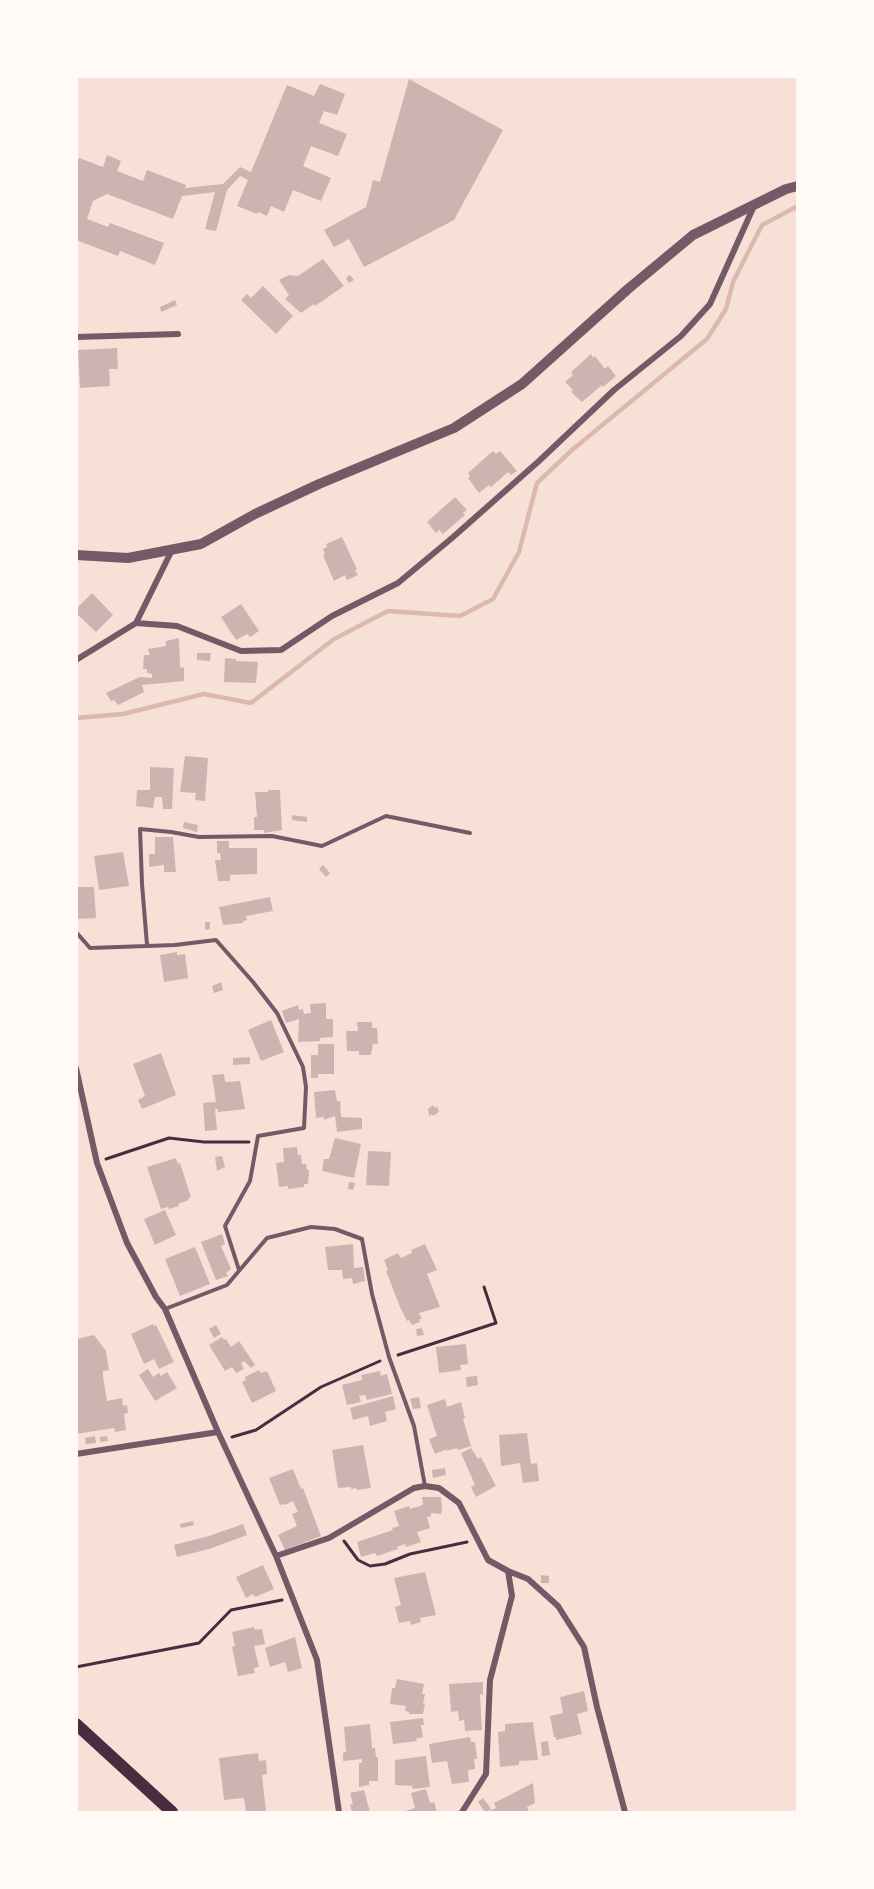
<!DOCTYPE html>
<html>
<head>
<meta charset="utf-8">
<style>
  body { margin:0 }
  #map { position:relative; width:874px; height:1889px; overflow:hidden; background:#f7e1d7; font-family:"PT Sans Narrow",sans-serif }
  canvas { display:block }
  .frame { position:absolute; inset:0; border:78px solid #fffaf5; pointer-events:none }
</style>
</head>
<body>
<div id="map">
<canvas width="874" height="1889"></canvas>
<div class="frame"></div>
</div>
<script>
const ctx = document.querySelector('canvas').getContext('2d');
ctx.lineJoin = 'round';
function poly(rows) {
  const path = new Path2D();
  for (const r of rows) {
    path.moveTo(r[0], r[1]);
    for (let i = 2; i < r.length; i += 2) path.lineTo(r[i], r[i + 1]);
  }
  return path;
}
function trace(path, color, width, dash) {
  ctx.strokeStyle = color;
  ctx.lineWidth = width;
  ctx.lineCap = dash ? 'butt' : 'round';
  ctx.setLineDash(dash || []);
  ctx.stroke(path);
}
function paint(path, color) {
  ctx.fillStyle = color;
  ctx.fill(path, 'evenodd');
}
trace(poly([
  [76,718,123,714,204,694,251,703,334,639,388,611,460,616,493,599,519,552,537,483,572,450,707,339,726,309,733,282,762,225,798,206]
]), '#dcb8b0', 4.5);
paint(poly([
  [409,79,503,130,454,220,364,267,349,239,334,247,324,230,366,207,373,180,380,182],
  [320,84,345,94,337,115,324,111,319,123,347,134,338,156,311,146,303,166,331,178,321,201,293,190,284,212,271,206,267,216,258,212,257,214,237,206,248,180,240,176,227,190,216,231,205,229,215,192,182,196,173,219,107,194,93,201,87,219,108,227,110,223,164,243,155,265,120,251,118,256,76,240,76,165,79,158,103,167,107,155,121,161,117,171,143,181,147,170,186,185,185,188,223,184,240,167,251,172,287,85,314,96],
  [323,259,344,286,315,306,314,304,301,313,285,299,289,295,279,280,289,275,298,276],
  [350,275,354,280,349,283,346,278],
  [263,286,293,316,276,334,241,300,247,294,251,298],
  [175,300,177,305,161,312,160,307],
  [117,348,118,369,109,369,110,386,80,388,78,350],
  [591,354,593,358,595,356,605,369,608,366,616,376,603,387,602,385,582,402,571,392,573,390,565,382,573,375,571,372],
  [493,451,496,454,500,451,517,471,511,475,508,472,491,487,489,485,479,493,468,478,470,476,468,473],
  [455,497,467,510,463,513,465,515,443,534,439,530,436,533,427,522],
  [342,537,357,569,355,570,358,575,347,580,345,575,334,581,323,555,325,554,323,549,327,547,326,544],
  [92,593,113,615,96,632,76,613,76,609],
  [241,604,259,631,250,637,247,634,236,640,221,617],
  [179,638,180,667,184,668,184,681,142,685,144,692,118,705,114,700,111,701,106,693,140,677,152,678,152,674,147,673,147,669,143,669,144,655,150,655,148,649,166,646,166,641],
  [197,653,211,653,210,661,197,660],
  [225,658,236,659,236,661,258,662,256,683,224,682],
  [185,756,208,758,205,801,195,800,196,793,180,792],
  [150,767,174,768,172,809,163,809,162,797,155,797,153,808,136,806,137,790,150,790],
  [268,790,280,790,282,830,264,833,264,830,254,830,254,817,257,817,255,792,268,792],
  [292,815,307,817,307,822,292,820],
  [184,822,198,825,197,832,183,828],
  [155,837,173,837,176,872,164,872,164,865,149,867,149,854,155,854],
  [217,841,229,841,229,848,257,848,257,874,230,875,230,881,218,881,215,860,221,860,220,853,217,853],
  [123,852,129,886,99,890,94,856],
  [323,865,330,873,326,877,319,869],
  [76,887,94,887,96,918,76,919],
  [270,897,273,911,246,916,247,920,243,921,243,923,223,925,219,907],
  [205,922,210,922,210,929,205,930],
  [177,952,177,955,185,954,188,978,164,982,160,955],
  [221,982,223,990,214,993,212,986],
  [326,1003,326,1019,333,1019,333,1037,320,1038,320,1041,298,1042,299,1019,286,1023,282,1011,298,1005,299,1010,303,1009,304,1014,311,1013,310,1004],
  [271,1020,284,1052,261,1061,248,1030],
  [357,1022,372,1022,372,1028,377,1028,378,1044,373,1044,371,1055,359,1055,359,1051,347,1051,346,1031,358,1031],
  [318,1044,334,1044,334,1074,318,1074,318,1078,311,1078,311,1055,318,1055],
  [161,1053,176,1095,142,1109,138,1100,145,1096,133,1064],
  [250,1057,250,1064,233,1065,233,1058],
  [224,1074,225,1082,240,1081,245,1109,218,1112,218,1109,215,1109,217,1130,205,1131,203,1103,216,1102,212,1075],
  [335,1090,337,1101,340,1101,341,1117,362,1118,362,1129,337,1132,335,1116,324,1120,324,1117,316,1118,314,1092],
  [433,1105,435,1108,437,1106,439,1112,433,1116,432,1114,429,1116,428,1109],
  [335,1138,361,1144,354,1178,322,1171,324,1159,329,1159],
  [297,1147,298,1155,301,1155,302,1164,306,1164,307,1170,309,1170,308,1184,304,1184,304,1187,288,1189,288,1186,279,1187,276,1163,284,1162,283,1148],
  [368,1151,391,1152,389,1186,366,1185],
  [222,1156,225,1167,217,1171,215,1157],
  [176,1158,178,1164,180,1163,191,1197,188,1198,189,1200,178,1204,179,1206,169,1209,168,1207,161,1209,147,1167],
  [349,1182,355,1183,353,1190,348,1189],
  [165,1210,176,1235,155,1245,144,1219],
  [222,1234,225,1244,221,1246,231,1269,226,1273,228,1276,216,1280,201,1242],
  [353,1244,354,1268,363,1267,365,1281,353,1284,352,1278,343,1279,342,1270,328,1270,325,1247],
  [425,1244,437,1270,427,1274,440,1307,419,1313,422,1319,419,1319,420,1322,412,1325,409,1320,407,1321,400,1307,386,1271,388,1270,384,1260,398,1253,401,1258,412,1253,411,1250],
  [195,1247,210,1284,180,1296,165,1259],
  [153,1324,154,1326,156,1325,174,1362,159,1369,154,1359,144,1364,131,1334],
  [216,1325,221,1334,214,1338,209,1329],
  [422,1328,424,1335,417,1336,416,1329],
  [94,1335,106,1351,109,1370,103,1371,103,1377,107,1401,122,1398,123,1406,127,1405,128,1413,124,1414,126,1430,115,1432,114,1428,76,1434,76,1352,78,1352,76,1339],
  [222,1337,224,1340,226,1339,231,1347,239,1341,255,1365,251,1368,244,1361,241,1363,244,1369,236,1373,232,1367,225,1371,209,1345],
  [466,1344,468,1364,460,1365,461,1370,439,1373,436,1347],
  [148,1369,153,1377,159,1373,161,1376,167,1372,177,1388,155,1401,139,1375],
  [259,1370,261,1373,267,1371,276,1391,252,1403,242,1382,246,1380,245,1377],
  [380,1371,381,1376,387,1374,392,1394,367,1400,365,1395,359,1396,361,1402,347,1405,342,1385,362,1380,361,1375],
  [477,1376,478,1385,467,1387,466,1377],
  [393,1396,396,1409,385,1412,387,1421,370,1426,368,1416,353,1420,350,1408],
  [419,1397,421,1408,413,1409,410,1399],
  [445,1399,447,1407,461,1402,465,1418,463,1419,471,1446,458,1450,457,1448,447,1451,447,1449,435,1454,429,1439,437,1436,427,1405],
  [527,1433,531,1464,537,1463,539,1481,523,1483,520,1463,501,1466,499,1435],
  [95,1436,96,1443,86,1444,85,1438],
  [107,1436,108,1441,100,1442,100,1437],
  [363,1445,371,1488,357,1490,356,1488,351,1489,351,1487,338,1488,332,1450],
  [471,1448,478,1459,481,1457,496,1486,476,1497,471,1487,475,1485,461,1453],
  [445,1468,446,1475,433,1478,432,1470],
  [293,1469,301,1489,303,1488,321,1536,285,1550,278,1535,297,1526,292,1514,298,1512,293,1501,285,1505,284,1504,280,1505,269,1478],
  [422,1497,441,1497,442,1511,441,1514,431,1513,431,1516,427,1517,430,1528,417,1532,421,1542,406,1547,405,1544,397,1547,398,1549,377,1556,375,1553,361,1557,357,1542,393,1530,392,1528,399,1526,394,1511,409,1506,410,1509,423,1505],
  [193,1521,194,1525,181,1528,180,1524],
  [243,1524,247,1535,209,1549,177,1557,174,1545,209,1536],
  [263,1565,274,1589,255,1597,253,1594,246,1598,236,1577],
  [425,1572,436,1615,420,1618,421,1622,411,1625,410,1621,399,1623,395,1607,401,1605,394,1578],
  [541,1575,549,1576,549,1583,541,1583],
  [254,1627,255,1630,262,1629,265,1644,254,1646,259,1667,254,1668,255,1673,238,1676,232,1647,235,1646,232,1632],
  [295,1637,302,1668,288,1672,285,1662,270,1667,265,1648],
  [397,1679,424,1684,422,1694,425,1694,423,1703,425,1704,423,1714,409,1714,409,1712,405,1711,406,1706,390,1704,392,1688,395,1688],
  [483,1682,483,1695,480,1694,482,1730,465,1731,464,1720,459,1721,458,1711,451,1712,449,1684],
  [584,1691,588,1711,577,1714,582,1734,556,1740,556,1737,554,1737,550,1716,563,1713,560,1697],
  [423,1718,424,1725,421,1725,423,1737,416,1739,417,1741,393,1744,390,1722],
  [533,1722,538,1760,519,1761,519,1765,500,1767,498,1732,505,1731,505,1724],
  [370,1724,372,1748,375,1748,376,1757,378,1757,378,1781,369,1781,369,1785,359,1787,359,1763,362,1763,362,1759,343,1761,343,1753,346,1752,344,1727],
  [470,1737,471,1742,475,1742,477,1759,474,1759,475,1769,468,1770,469,1782,452,1784,447,1761,432,1763,429,1744],
  [548,1741,550,1755,542,1756,541,1742],
  [258,1753,259,1761,266,1760,267,1774,262,1775,266,1812,246,1812,244,1798,224,1800,219,1758],
  [426,1756,430,1787,413,1789,412,1786,395,1785,395,1760],
  [533,1783,535,1803,527,1807,529,1812,485,1812,478,1802,483,1798,491,1809,487,1812,496,1808,494,1803],
  [426,1789,430,1803,434,1802,437,1812,402,1812,415,1808,411,1793],
  [364,1790,370,1812,352,1812,350,1805,353,1804,350,1793]
]), '#ccb4b1');
trace(poly([
  [106,1159,169,1138,204,1142,249,1142],
  [398,1355,496,1323,484,1287],
  [232,1437,256,1430,321,1387,380,1361],
  [344,1541,358,1560,370,1566,385,1564,410,1554,467,1542],
  [76,1667,199,1643,231,1610,282,1600]
]), '#4a2c40', 3);
trace(poly([
  [76,932,90,948,175,945,216,940,253,982,277,1013,303,1067,306,1087,304,1128,258,1136,250,1181,225,1226,239,1270],
  [147,945,142,884,140,829,171,832,199,837,272,836,322,846,386,816,470,833],
  [165,1309,227,1285,267,1238,311,1227,335,1229,362,1239,372,1294,389,1357,414,1426,425,1486]
]), '#755966', 4);
trace(poly([
  [76,337,178,334],
  [136,623,177,626,241,651,281,650,332,616,398,583,452,538,539,461,614,390,681,336,710,304,754,206],
  [76,660,136,623,172,550],
  [76,1068,97,1163,127,1243,156,1297,165,1309,218,1432,276,1556,317,1660,339,1812],
  [76,1454,218,1432],
  [276,1556,329,1538,414,1488,425,1486,439,1488,459,1503,488,1560,508,1571,528,1579,558,1606,584,1647,597,1707,625,1812],
  [462,1812,486,1774,490,1680,512,1596,508,1571]
]), '#755966', 6);
trace(poly([
  [76,555,128,558,201,544,255,514,319,484,454,428,522,384,628,289,693,235,786,189,798,186]
]), '#755966', 10);
trace(poly([
  [76,1724,172,1812]
]), '#4a2c40', 12);
</script>
</body>
</html>
